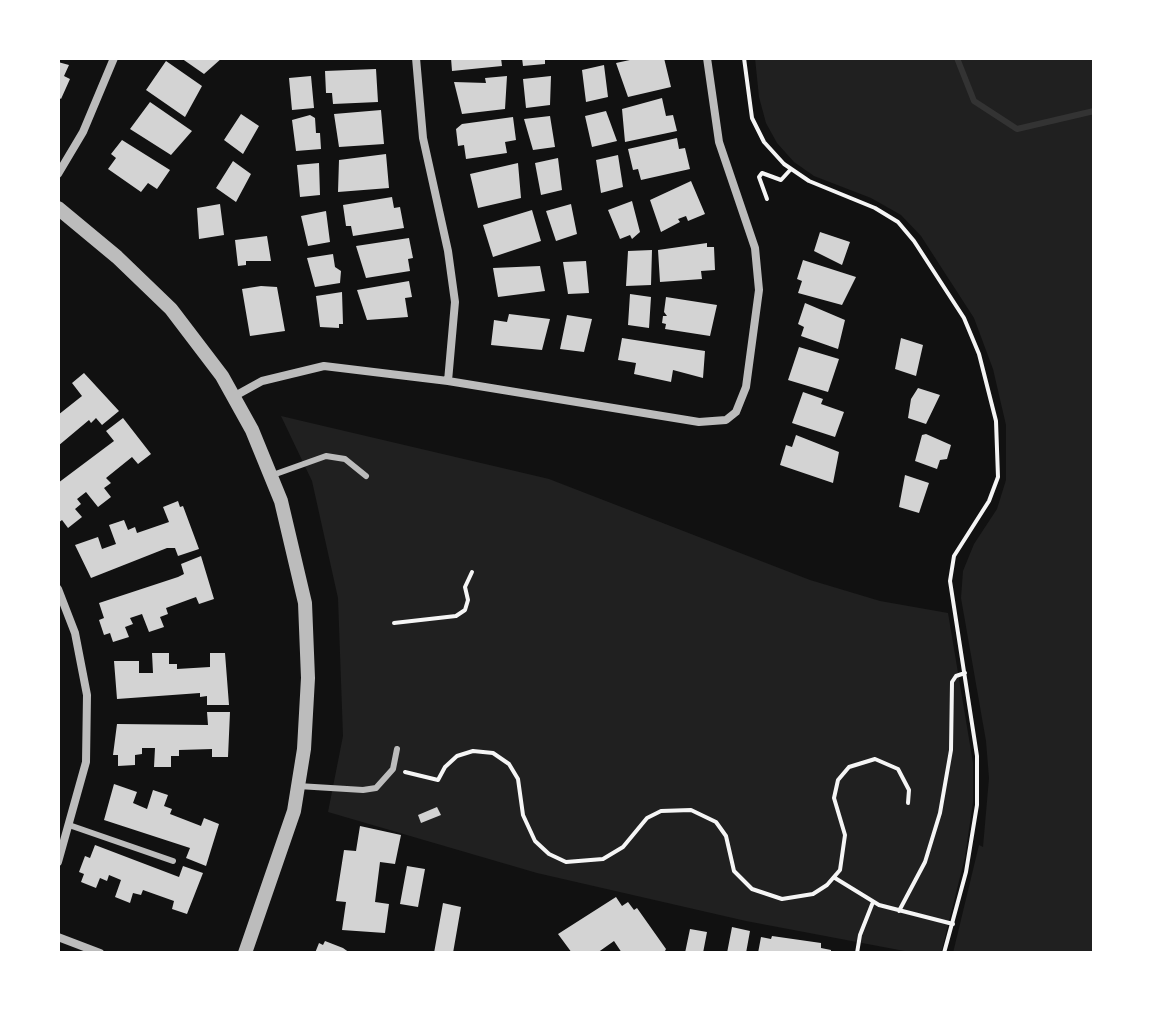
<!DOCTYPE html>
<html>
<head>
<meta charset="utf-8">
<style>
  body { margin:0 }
  #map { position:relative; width:1152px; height:1011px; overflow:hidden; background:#111; font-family:"Fira Sans Condensed",sans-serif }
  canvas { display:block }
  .frame { position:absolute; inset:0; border:60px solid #fff; pointer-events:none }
</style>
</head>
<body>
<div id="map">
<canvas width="1152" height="1011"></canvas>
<div class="frame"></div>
</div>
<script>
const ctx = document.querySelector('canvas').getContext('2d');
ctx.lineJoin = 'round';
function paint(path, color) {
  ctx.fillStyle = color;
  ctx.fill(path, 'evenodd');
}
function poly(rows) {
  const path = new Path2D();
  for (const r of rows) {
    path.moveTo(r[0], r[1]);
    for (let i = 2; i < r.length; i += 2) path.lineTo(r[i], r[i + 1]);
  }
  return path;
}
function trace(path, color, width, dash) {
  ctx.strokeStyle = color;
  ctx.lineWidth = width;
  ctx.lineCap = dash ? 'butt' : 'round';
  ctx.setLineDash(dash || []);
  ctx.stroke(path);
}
paint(poly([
  [755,58,1094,58,1094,953,953,953,979,845,983,847,989,778,986,741,961,598,963,571,974,544,997,509,1006,480,1006,425,993,369,974,318,921,236,901,215,871,198,814,176,794,162,777,143,766,123,759,97],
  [281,416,549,479,810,580,880,601,948,613,973,763,973,802,965,857,941,953,915,953,746,921,537,873,328,812,343,736,338,598,312,481]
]), '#202020');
trace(poly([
  [957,58,974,101,1017,129,1094,111]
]), '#333', 6);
paint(poly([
  [181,58,222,58,204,74],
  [451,58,501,58,502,66,452,71],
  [522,58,545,58,545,64,523,66],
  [639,58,664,58,671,87,628,97,616,63],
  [166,61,202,86,185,117,146,90],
  [58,62,69,65,64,76,70,79,61,99,58,97],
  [604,65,608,97,586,102,582,70],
  [376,69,378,102,333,104,332,93,326,93,325,71],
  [311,76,314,108,292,110,289,78],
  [507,76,505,109,462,114,454,82,486,83,485,78],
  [551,76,550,105,526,108,523,79],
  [662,98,666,116,673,115,677,131,625,142,622,109],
  [150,102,192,131,171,155,130,129],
  [381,110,384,144,339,147,334,114],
  [606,111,617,141,592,147,585,116],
  [241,114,259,126,243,154,224,140],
  [310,115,315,118,316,133,320,133,321,149,296,151,292,120],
  [550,116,555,147,533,150,524,119],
  [513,117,516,140,505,142,507,153,466,159,464,145,458,146,456,129,462,124],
  [677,138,679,149,685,148,690,169,641,180,638,169,633,170,628,149],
  [122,140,170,170,157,189,148,183,141,192,108,169,116,158,111,154],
  [386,154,389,188,338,192,339,160],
  [618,155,623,187,601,193,596,160],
  [558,158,562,190,541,195,535,163],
  [233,161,251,174,236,202,216,188],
  [319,163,320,195,300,197,297,165],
  [518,163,521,198,478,208,470,174],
  [691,181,705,214,688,221,686,216,678,219,680,222,661,232,650,200],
  [392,197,394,208,400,207,404,228,353,236,351,226,346,226,343,205],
  [632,201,640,232,632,239,630,235,620,239,608,210],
  [220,204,224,235,199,239,197,208],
  [571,204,577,234,556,241,546,211],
  [532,210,541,241,493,257,483,225],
  [326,211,330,242,308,246,301,216],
  [820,232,850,242,842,265,814,251],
  [267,236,271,261,246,261,246,265,238,266,235,240],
  [409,238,413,258,408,259,410,271,366,278,356,246],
  [707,243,707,247,714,247,715,270,701,271,702,279,660,282,658,250],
  [652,250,651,285,626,286,628,251],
  [333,254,335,267,341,271,340,283,315,287,307,258],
  [803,260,856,277,842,305,798,293,802,281,797,279],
  [586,261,589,293,568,294,563,262],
  [540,266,545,291,498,297,493,268],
  [409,281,412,297,405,298,408,317,367,320,357,290],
  [261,286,277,287,285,331,250,336,242,289],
  [342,292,343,324,339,324,339,328,320,327,316,296],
  [630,294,651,297,649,328,628,325],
  [666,297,717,305,710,336,665,329,666,324,662,323,663,316,667,316,664,312],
  [805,303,845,320,838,349,801,336,804,327,798,324],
  [509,314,550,319,542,350,491,345,494,320,507,322],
  [567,315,592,319,584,352,560,349],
  [622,338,705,351,703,378,673,370,671,382,634,374,636,363,618,360],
  [901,338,923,345,916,376,895,369],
  [799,347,839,359,828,392,788,380],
  [84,373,119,411,102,425,96,418,91,423,89,420,58,446,58,415,82,396,72,383],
  [918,388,940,395,926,424,908,418,911,399],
  [803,392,823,399,821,404,844,412,835,437,792,423],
  [123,418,151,454,138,464,132,457,106,478,111,483,104,488,111,497,98,507,86,492,77,499,81,504,75,509,82,517,68,528,62,520,58,523,58,483,114,441,106,431],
  [926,434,951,445,947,459,940,460,937,469,915,461,922,435],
  [796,435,839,452,833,483,780,465,786,445,792,447],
  [905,475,929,483,919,513,899,507],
  [178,501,180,507,183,506,199,549,178,556,175,548,167,548,91,578,75,545,98,537,102,549,116,544,109,525,124,520,128,530,135,527,137,533,169,522,163,507],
  [201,556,214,599,199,604,196,597,166,608,168,614,160,617,164,627,149,632,142,614,130,618,133,624,125,627,129,637,113,642,110,633,104,635,99,620,104,618,99,603,178,577,184,574,181,564],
  [152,653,169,653,169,664,177,664,177,669,210,667,210,653,225,653,229,705,207,705,207,696,200,697,200,693,117,699,114,661,139,661,139,673,153,673],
  [207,712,230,712,228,757,212,757,212,749,179,750,179,756,171,756,171,767,154,767,155,748,142,748,142,754,135,755,135,765,118,766,118,755,113,755,117,724,208,725],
  [114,784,137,792,133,803,147,809,153,790,168,795,164,806,172,809,170,814,201,826,204,818,219,824,206,866,186,858,190,848,104,820],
  [437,807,441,815,421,823,418,815],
  [360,826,401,835,395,864,380,862,375,902,389,904,385,933,342,930,346,902,336,901,344,850,356,851],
  [95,845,179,877,183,866,203,873,187,914,172,909,174,901,143,890,141,895,133,893,130,903,115,897,121,880,109,875,107,881,100,878,96,888,81,882,84,874,79,872,85,856,90,858],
  [407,866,425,869,418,907,400,904],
  [616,897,622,906,628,902,634,910,637,908,666,949,664,953,622,953,614,941,597,953,572,953,558,934],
  [443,903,461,907,453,953,434,953],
  [732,927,750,931,746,953,727,953],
  [690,929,707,932,703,953,685,953],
  [772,936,821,943,821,948,831,950,831,953,758,953,761,937,771,939],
  [325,941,343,948,350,953,315,953,319,943,323,945]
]), '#d3d3d3');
trace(poly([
  [744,58,752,118,764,142,784,164,809,181,875,208,898,222,914,241,964,318,979,354,996,421,998,477,989,501,954,556,950,581,977,756,977,805,966,872,944,953],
  [767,199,759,177,762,173,781,180,791,169],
  [394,623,456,616,465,610,468,600,465,587,472,572],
  [405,772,438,780,445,767,457,756,473,751,493,753,509,764,518,779,523,815,535,841,549,854,566,862,603,859,623,847,647,818,661,811,691,810,716,822,726,836,734,871,752,889,782,899,813,894,827,885,840,870,845,835,834,798,838,780,849,767,875,759,898,769,909,790,908,803],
  [835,878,879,905,953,924],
  [899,911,925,862,940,813,951,750,952,682,956,676,965,673],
  [857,953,860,935,873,902]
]), '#f5f5f5', 4);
trace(poly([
  [270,476,326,456,345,459,366,476],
  [298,786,363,790,376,788,393,769,397,749],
  [69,825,173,861]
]), '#bcbcbc', 6);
trace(poly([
  [416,58,423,138,448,251,455,302,448,381],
  [58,174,83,132,114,58],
  [233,397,262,381,324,366,448,381,699,422,726,420,736,412,746,387,759,290,755,248,719,142,707,58],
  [58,589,75,633,87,695,86,762,58,862],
  [58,937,100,953]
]), '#bcbcbc', 8);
trace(poly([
  [58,208,117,257,171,309,222,376,252,430,281,501,305,603,308,678,304,749,294,811,245,953]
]), '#bcbcbc', 14);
</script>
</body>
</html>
